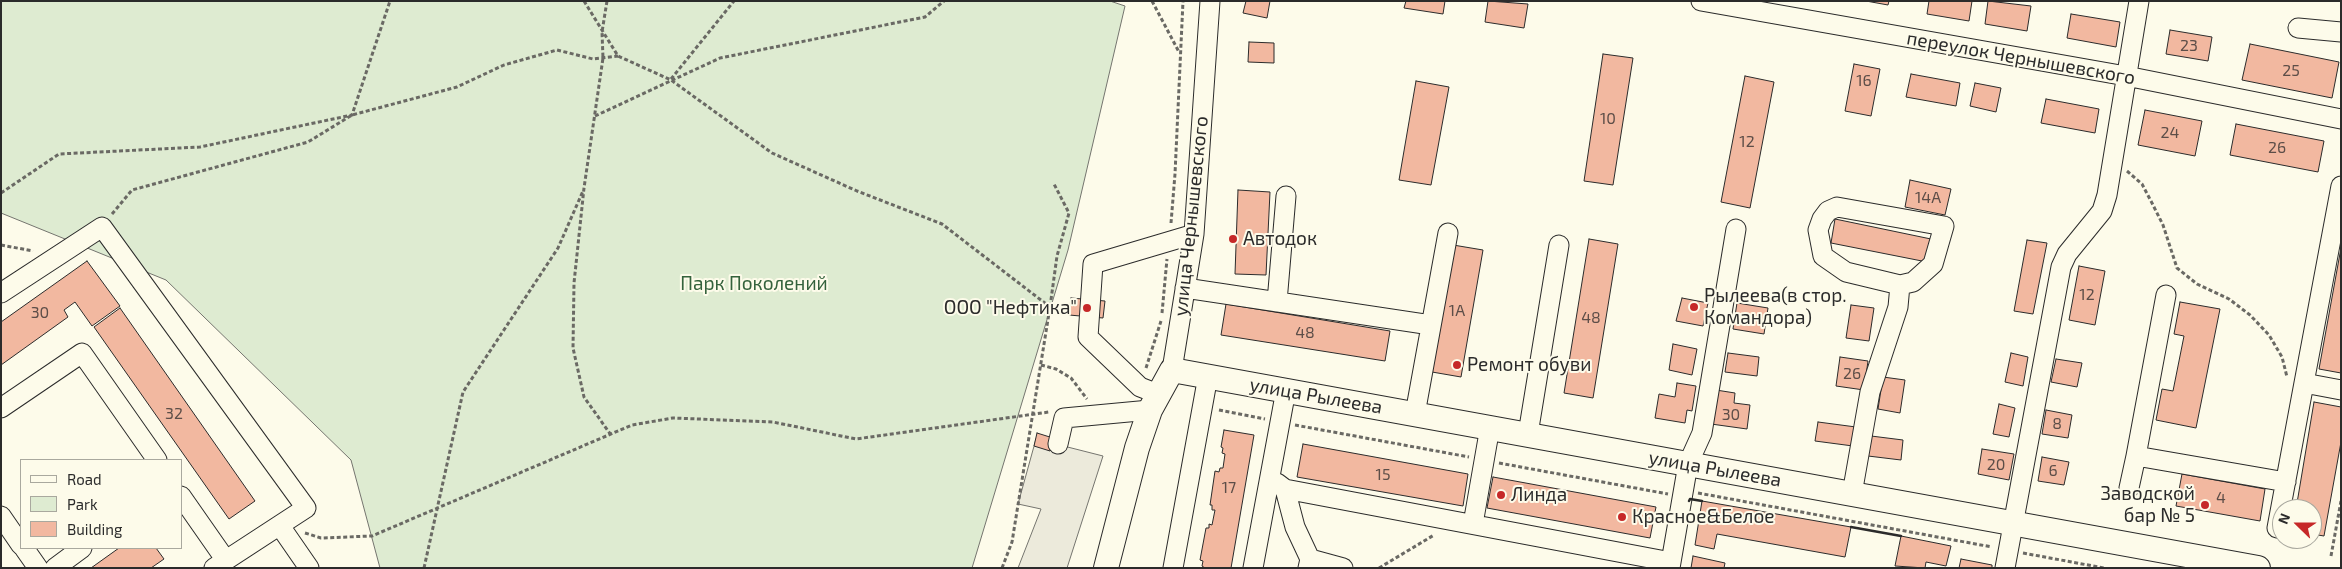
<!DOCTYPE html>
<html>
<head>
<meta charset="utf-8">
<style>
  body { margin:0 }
  #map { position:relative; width:2342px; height:569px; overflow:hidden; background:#fdfbea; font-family:"Exo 2",sans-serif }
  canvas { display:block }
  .frame { position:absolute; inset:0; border:2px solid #2b2b2b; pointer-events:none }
  .legend { position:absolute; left:20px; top:459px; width:162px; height:90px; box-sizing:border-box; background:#fdfbea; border:1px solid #a9a89e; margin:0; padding:6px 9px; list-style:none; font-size:15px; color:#2b2b2b }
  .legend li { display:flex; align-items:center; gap:10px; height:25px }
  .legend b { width:25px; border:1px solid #a9a89e }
  .north { position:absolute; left:2272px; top:499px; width:50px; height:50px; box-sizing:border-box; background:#fdfbea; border:1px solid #a9a89e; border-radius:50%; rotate:292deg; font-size:14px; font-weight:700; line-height:20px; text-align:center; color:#2b2b2b }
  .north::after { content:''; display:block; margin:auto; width:18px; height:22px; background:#c62828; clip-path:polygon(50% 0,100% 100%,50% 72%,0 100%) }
</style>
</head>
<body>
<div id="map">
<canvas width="2342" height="569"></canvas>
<div class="frame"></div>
<ul class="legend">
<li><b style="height:6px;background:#fdfbea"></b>Road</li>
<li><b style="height:14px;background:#deebd1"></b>Park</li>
<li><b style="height:14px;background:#f2b8a0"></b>Building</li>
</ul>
<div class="north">N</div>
</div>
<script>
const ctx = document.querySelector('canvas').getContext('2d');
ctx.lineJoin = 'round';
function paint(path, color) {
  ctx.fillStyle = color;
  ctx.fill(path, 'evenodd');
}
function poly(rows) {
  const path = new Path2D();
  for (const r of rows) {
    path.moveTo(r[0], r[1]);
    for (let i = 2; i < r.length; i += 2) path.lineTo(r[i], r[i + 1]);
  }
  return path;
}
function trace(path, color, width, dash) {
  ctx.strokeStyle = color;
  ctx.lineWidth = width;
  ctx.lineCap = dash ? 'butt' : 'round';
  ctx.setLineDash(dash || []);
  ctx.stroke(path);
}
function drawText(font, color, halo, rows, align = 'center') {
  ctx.font = font + ' "Exo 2",sans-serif';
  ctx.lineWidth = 4;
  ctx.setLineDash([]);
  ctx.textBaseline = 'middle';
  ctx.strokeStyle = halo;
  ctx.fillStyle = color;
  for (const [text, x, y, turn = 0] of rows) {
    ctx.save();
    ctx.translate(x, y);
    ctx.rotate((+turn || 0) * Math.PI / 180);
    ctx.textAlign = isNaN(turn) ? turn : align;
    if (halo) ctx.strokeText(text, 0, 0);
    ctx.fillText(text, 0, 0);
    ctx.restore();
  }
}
const green = poly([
  [1,1,1110,1,1125,6,1068,250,972,568,380,568,351,460,166,280,1,213,1,1]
]);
paint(green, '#deebd1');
trace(green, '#74746e', 1);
const parking = poly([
  [1036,439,1103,456,1067,568,1018,568,1041,509,1018,504,1036,439]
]);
paint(parking, '#eceadb');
trace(parking, '#74746e', 1);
const building = poly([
  [1246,1,1270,1,1267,18,1243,13,1246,1],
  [1406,1,1445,1,1443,14,1404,8,1406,1],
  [1488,1,1528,4,1524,28,1485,22,1488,1],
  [1866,1,1889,1,1888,5,1866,1],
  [1929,1,1972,1,1969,21,1927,14,1929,1],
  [1988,1,2031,6,2027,31,1985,24,1988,1],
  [2071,14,2120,22,2116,47,2067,38,2071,14],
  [2170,30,2212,37,2208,61,2166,54,2170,30],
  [1249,42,1274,43,1274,63,1248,62,1249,42],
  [2250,44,2339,62,2332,98,2242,80,2250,44],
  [1603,54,1633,58,1613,185,1584,181,1603,54],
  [1854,64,1880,69,1871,116,1845,111,1854,64],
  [1911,74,1960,83,1956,106,1906,97,1911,74],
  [1745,76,1774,82,1750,208,1721,202,1745,76],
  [1416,81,1449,87,1431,185,1399,180,1416,81],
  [1975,83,2001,88,1996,112,1970,106,1975,83],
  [2046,99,2099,109,2095,133,2041,123,2046,99],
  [2145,110,2202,121,2195,156,2138,145,2145,110],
  [2236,124,2324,141,2318,172,2230,155,2236,124],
  [1910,180,1951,189,1945,215,1905,207,1910,180],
  [1238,190,1270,192,1266,275,1235,274,1238,190],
  [1835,219,1931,239,1927,262,1831,243,1835,219],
  [1589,239,1618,244,1593,398,1564,393,1589,239],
  [2027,240,2047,243,2033,314,2014,311,2027,240],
  [1453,245,1483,250,1461,377,1432,372,1453,245],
  [2341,248,2341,373,2319,369,2341,248],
  [87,261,120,306,92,326,75,302,64,310,68,317,1,365,1,322,87,261],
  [2079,266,2105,271,2095,325,2069,320,2079,266],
  [1071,298,1105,301,1103,318,1069,315,1071,298],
  [1682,298,1708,303,1703,326,1676,321,1682,298],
  [2180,302,2220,309,2196,428,2156,420,2162,389,2173,391,2184,336,2174,334,2180,302],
  [1737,303,1768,308,1764,334,1733,329,1737,303],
  [1226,304,1390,331,1385,361,1221,335,1226,304],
  [1851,305,1874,308,1869,341,1846,338,1851,305],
  [120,308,255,501,229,519,94,327,120,308],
  [1673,344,1697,349,1692,375,1669,370,1673,344],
  [1728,353,1759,357,1757,376,1725,372,1728,353],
  [2011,353,2028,357,2023,386,2005,382,2011,353],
  [1840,357,1868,361,1864,390,1836,386,1840,357],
  [2056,359,2082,363,2077,387,2051,382,2056,359],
  [1883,377,1905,380,1900,413,1878,409,1883,377],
  [1677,383,1696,386,1692,411,1687,410,1685,423,1655,418,1659,394,1675,397,1677,383],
  [1716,390,1735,393,1734,403,1750,405,1747,429,1711,424,1716,390],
  [2314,402,2341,407,2341,442,2324,536,2312,534,2312,509,2296,509,2314,402],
  [1999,404,2015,408,2009,437,1993,434,1999,404],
  [2046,410,2072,415,2068,438,2042,434,2046,410],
  [1818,422,1856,427,1853,446,1815,441,1818,422],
  [1224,430,1254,435,1231,568,1205,568,1202,566,1203,561,1200,560,1206,528,1209,528,1209,524,1212,525,1215,510,1212,510,1212,505,1210,505,1215,471,1219,472,1220,468,1223,468,1225,454,1222,453,1223,448,1221,447,1224,430],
  [1037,433,1053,438,1050,451,1034,446,1037,433],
  [1871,436,1903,440,1901,460,1868,456,1871,436],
  [1303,444,1468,474,1463,506,1297,477,1303,444],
  [1982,449,2014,454,2009,480,1978,474,1982,449],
  [2042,457,2069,462,2064,485,2038,481,2042,457],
  [2182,474,2265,489,2260,521,2176,506,2182,474],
  [1493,477,1656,507,1650,538,1487,508,1493,477],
  [1702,501,1851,527,1845,557,1717,534,1714,549,1695,545,1702,501],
  [1901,536,1951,546,1946,566,1926,562,1925,568,1895,566,1901,536],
  [119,548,156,548,164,559,151,568,91,568,119,548],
  [1693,556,1725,563,1724,568,1691,568,1693,556],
  [1961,559,1992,565,1992,568,1959,568,1961,559]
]);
paint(building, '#f2b8a0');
trace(building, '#2b2b2b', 1);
const minor = poly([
  [1701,1,2126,76,2341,119],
  [2298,28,2341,32],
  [1185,288,1431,325],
  [1,293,102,227,306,508,214,568],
  [2166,295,2136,456,2286,482],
  [1277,302,1286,196],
  [1172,370,1194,234,1210,1],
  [2304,383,2341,186],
  [1158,394,1140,387,1088,337,1093,264,1194,234],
  [1,408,82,353,157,460],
  [1415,414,1448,233],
  [1528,434,1559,245],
  [1058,444,1064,418,1150,410],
  [1277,483,1285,489,1295,527,1310,559,1308,568],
  [2129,488,2136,456],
  [1285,489,1671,562],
  [1852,494,1870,392,1898,307,1900,285,1913,282,1933,264,1944,226,1837,207,1828,211,1822,219,1818,230,1823,256,1846,272,1900,285],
  [181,496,225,559],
  [1,516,21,545],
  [1473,524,1490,427],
  [280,526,309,568],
  [2277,528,2304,383,2341,390],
  [24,548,38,568],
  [1310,559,1343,568],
  [55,568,82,548],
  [1173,568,1208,376],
  [1253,568,1286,390],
  [1670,568,1688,464,1702,433,1736,229],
  [2005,568,2061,267,2067,254,2102,211,2107,195,2139,1]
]);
const major = poly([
  [1106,568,1137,448,1150,410,1172,370,2258,568]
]);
trace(minor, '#2b2b2b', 21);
trace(major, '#2b2b2b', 26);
trace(poly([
  [584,1,618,56,671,80,772,153,857,191,942,224,1050,307],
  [607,1,602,32,603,58,584,188,574,283,573,348,584,397,611,435],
  [1152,1,1179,52],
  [671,79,734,1],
  [595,116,720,58,925,17,944,1],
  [2127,171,2142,184,2152,203,2163,225,2177,268,2197,284,2229,299,2250,315,2269,335,2282,357,2287,377],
  [1,193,59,154,200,147,352,115,390,1],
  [112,214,132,190,308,142,352,115,457,87,504,65,557,50,593,59,618,56],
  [1171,223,1175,174,1183,1],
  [1,245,33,251],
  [1162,313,1167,259],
  [1041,365,1056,369,1071,378,1087,399],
  [1146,368,1161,321],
  [1219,410,1265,419],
  [1295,425,1469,457],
  [1499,463,1668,494],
  [1698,493,1992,547],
  [305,533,321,538,372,536,632,425,673,418,773,422,856,439,1049,412],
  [2023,553,2104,568],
  [2331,556,2341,501],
  [424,568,463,392,558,248,583,191],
  [1002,568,1012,542,1050,307,1057,256,1069,213,1054,184],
  [1379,568,1434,535]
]), '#6a6964', 3, [4, 2.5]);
trace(minor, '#fdfbea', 19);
trace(major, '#fdfbea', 24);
trace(poly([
  [1689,501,1690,499,1702,501],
  [1851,527,1901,536]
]), '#2b2b2b', 2.5);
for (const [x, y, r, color] of [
  [1233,239,5,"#c62828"],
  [1694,307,5,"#c62828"],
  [1087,308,5,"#c62828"],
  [1457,365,5,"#c62828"],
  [1501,495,5,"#c62828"],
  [2205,505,5,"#c62828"],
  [1622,517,5,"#c62828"]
]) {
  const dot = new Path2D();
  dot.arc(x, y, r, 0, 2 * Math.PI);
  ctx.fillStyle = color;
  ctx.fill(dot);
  trace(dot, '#fdfbea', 2);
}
drawText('16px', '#5d4e48', null, [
  ["23",2189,46],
  ["25",2291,71],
  ["16",1864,81],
  ["10",1608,119],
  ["24",2170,133],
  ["12",1747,142],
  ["26",2277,148],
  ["14А",1928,198],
  ["12",2087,295],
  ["1А",1457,311],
  ["30",40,313],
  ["48",1591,318],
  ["48",1305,333],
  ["26",1852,374],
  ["32",174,414],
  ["30",1731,415],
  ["8",2057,424],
  ["20",1996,465],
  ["6",2053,471],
  ["15",1383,475],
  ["17",1229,488],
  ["4",2221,498]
]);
drawText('19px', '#2b2b2b', '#fdfbea', [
  ["переулок Чернышевского",2021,58,10],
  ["улица Чернышевского",1191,216,-84],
  ["улица Рылеева",1316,396,10],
  ["улица Рылеева",1715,469,10]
]);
drawText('19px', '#2b2b2b', '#fdfbea', [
  ["Автодок",1243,239],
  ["Рылеева(в стор.",1704,296],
  ["Командора)",1704,318],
  ["ООО \"Нефтика\"",1077,308,"right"],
  ["Ремонт обуви",1467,365],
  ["Заводской",2195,494,"right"],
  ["бар № 5",2195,516,"right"],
  ["Линда",1511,495],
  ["Красное&Белое",1632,517]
], 'left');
drawText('19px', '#34623c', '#fdfbea', [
  ["Парк Поколений",754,284]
]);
</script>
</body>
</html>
